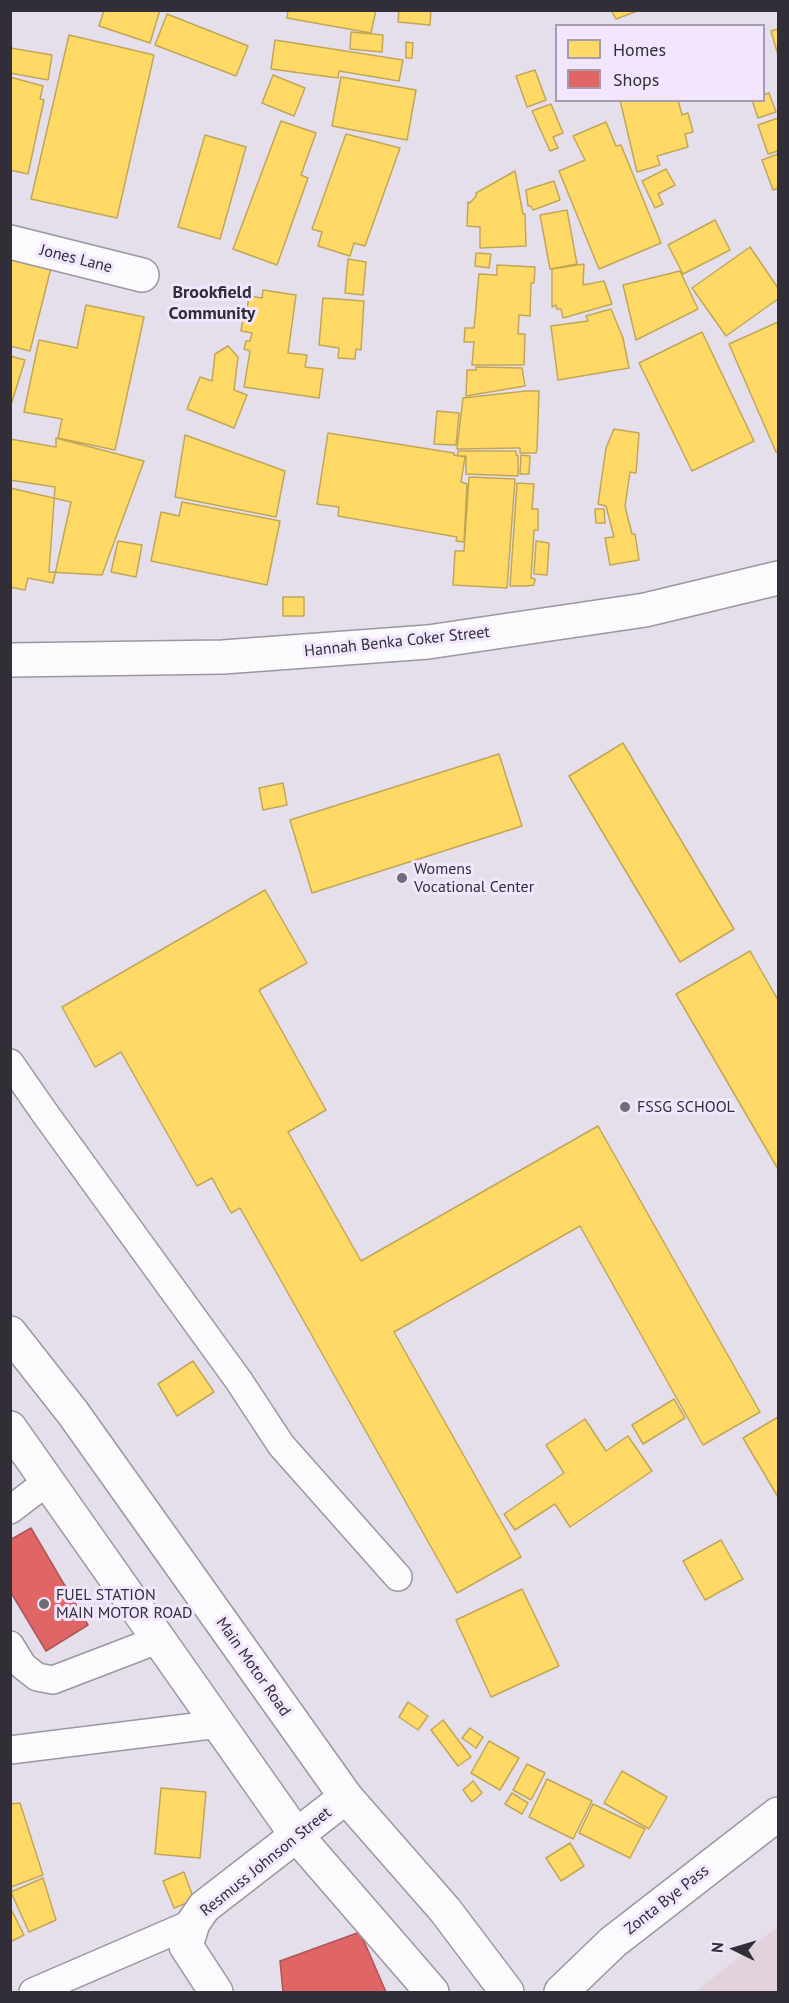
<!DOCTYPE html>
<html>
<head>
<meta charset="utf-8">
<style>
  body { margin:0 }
  #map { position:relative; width:789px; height:2003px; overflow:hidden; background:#e5dfeb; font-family:"PT Sans",sans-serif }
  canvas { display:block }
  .frame { position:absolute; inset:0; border:12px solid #322e37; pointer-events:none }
  .legend { position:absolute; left:555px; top:24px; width:210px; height:78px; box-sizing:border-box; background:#f2e6ff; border:2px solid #a59caf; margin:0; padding:8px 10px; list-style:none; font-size:18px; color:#322e37 }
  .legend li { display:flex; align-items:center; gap:12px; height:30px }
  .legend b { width:30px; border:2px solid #a59caf }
  .north { position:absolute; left:705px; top:1919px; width:60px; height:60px; -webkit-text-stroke:4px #f2e6ff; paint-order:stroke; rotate:275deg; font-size:16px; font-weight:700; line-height:24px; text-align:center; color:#322e37 }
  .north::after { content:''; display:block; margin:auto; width:21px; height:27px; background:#322e37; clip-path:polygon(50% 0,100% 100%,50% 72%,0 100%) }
</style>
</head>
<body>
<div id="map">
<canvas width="789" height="2003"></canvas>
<div class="frame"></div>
<ul class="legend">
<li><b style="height:16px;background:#ffd966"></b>Homes</li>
<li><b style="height:16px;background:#e06666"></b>Shops</li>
</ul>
<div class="north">N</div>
</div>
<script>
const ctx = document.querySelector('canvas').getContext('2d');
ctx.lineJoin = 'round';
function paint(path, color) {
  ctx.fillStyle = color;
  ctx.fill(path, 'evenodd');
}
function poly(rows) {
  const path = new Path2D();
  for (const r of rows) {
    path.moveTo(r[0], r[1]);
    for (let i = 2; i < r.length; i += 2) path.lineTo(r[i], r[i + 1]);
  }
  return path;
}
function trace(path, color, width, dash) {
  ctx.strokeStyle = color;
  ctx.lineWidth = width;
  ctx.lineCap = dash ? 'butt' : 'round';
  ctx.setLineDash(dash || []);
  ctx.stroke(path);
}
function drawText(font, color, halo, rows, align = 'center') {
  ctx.font = font + ' "PT Sans",sans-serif';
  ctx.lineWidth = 6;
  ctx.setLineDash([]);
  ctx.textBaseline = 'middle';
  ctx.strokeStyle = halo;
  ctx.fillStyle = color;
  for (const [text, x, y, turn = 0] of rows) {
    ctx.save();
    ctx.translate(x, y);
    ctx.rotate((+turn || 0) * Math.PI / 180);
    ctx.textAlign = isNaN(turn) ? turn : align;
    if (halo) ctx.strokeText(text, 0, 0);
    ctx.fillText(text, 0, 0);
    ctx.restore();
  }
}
paint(poly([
  [778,1926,778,1992,695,1992]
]), '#e2d2dc');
const homes = poly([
  [104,10,160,10,150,43,99,26,104,10],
  [288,10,376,10,371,33,287,18,288,10],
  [399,10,431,10,430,25,398,22,399,10],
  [611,10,640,10,616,19,611,10],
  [167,14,248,46,236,76,155,45,167,14],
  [778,29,778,55,771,31,778,29],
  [351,32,383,35,382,52,350,49,351,32],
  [69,35,154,55,117,218,31,199,69,35],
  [275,40,403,60,399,81,339,71,338,78,271,69,275,40],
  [406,42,413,43,412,58,406,58,406,42],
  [11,48,52,55,48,80,10,73,11,48],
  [535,70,546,100,527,107,516,76,535,70],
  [273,75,305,88,294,116,262,103,273,75],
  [10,77,43,86,40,99,44,100,28,174,10,170,10,77],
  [341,77,416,90,407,140,332,126,341,77],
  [769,93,776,112,758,118,752,100,764,100,764,95,769,93],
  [620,100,678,100,682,115,688,113,693,132,685,134,688,147,657,156,660,165,637,172,620,100],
  [551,104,563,133,553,137,558,148,550,151,532,111,551,104],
  [778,118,778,151,768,154,758,125,778,118],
  [281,121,316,133,301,175,308,178,277,265,233,249,281,121],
  [606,122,616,146,621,145,661,243,599,269,559,171,585,160,573,136,606,122],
  [346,134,400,148,365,246,354,243,350,256,318,246,322,232,312,229,346,134],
  [205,135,246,147,220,239,178,227,205,135],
  [778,154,778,188,773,190,762,160,778,154],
  [666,169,675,185,658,194,663,204,655,208,642,181,666,169],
  [515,171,523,214,525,214,526,246,480,248,480,227,467,226,468,202,470,203,476,196,476,193,515,171],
  [554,181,560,200,533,210,531,206,528,206,526,190,554,181],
  [567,210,577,264,550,269,540,215,567,210],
  [715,220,730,250,683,274,668,245,715,220],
  [750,247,778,288,778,299,726,336,692,288,750,247],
  [10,253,52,264,30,351,10,346,10,253],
  [476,253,491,254,489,268,475,266,476,253],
  [348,259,366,262,363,295,345,293,348,259],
  [584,264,583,285,604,281,612,304,563,318,561,309,557,309,556,305,552,307,552,269,584,264],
  [497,265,535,267,534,283,531,283,530,316,519,315,518,334,525,334,524,365,472,365,474,342,464,342,465,328,474,328,479,274,497,275,497,265],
  [680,271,698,309,636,340,623,285,680,271],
  [263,290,296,295,288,353,307,355,305,367,323,369,319,398,244,387,250,351,244,349,246,341,250,341,252,333,241,331,245,308,247,309,249,296,262,298,263,290],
  [323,298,364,301,361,350,356,349,355,359,338,358,339,348,319,345,323,298],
  [86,305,144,317,115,450,58,438,62,419,24,412,39,340,77,348,86,305],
  [611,309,623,338,629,368,558,380,551,326,588,321,586,316,611,309],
  [778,322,778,451,776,452,729,344,778,322],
  [702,332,754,441,692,471,639,363,702,332],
  [228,346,238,357,234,390,247,395,234,428,187,409,200,377,212,381,215,354,228,346],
  [10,356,25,360,10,408,10,356],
  [476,367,522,368,525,386,466,396,467,370,476,370,476,367],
  [526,391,539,391,537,449,536,453,520,453,520,448,518,448,457,449,463,398,526,391],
  [437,411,459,413,456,445,434,444,437,411],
  [614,429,639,433,636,473,630,472,625,506,632,534,635,534,639,560,610,565,605,538,614,537,606,506,598,504,606,448,614,429],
  [328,433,454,453,454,455,465,457,461,482,467,484,464,542,456,541,457,537,338,516,339,507,317,504,328,433],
  [185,435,285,471,276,517,175,497,185,435],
  [56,438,144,461,102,575,49,572,55,487,10,480,10,439,56,447,56,438],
  [458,451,516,451,516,455,518,455,518,476,466,474,466,456,458,456,458,451],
  [521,455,530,456,529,474,520,474,521,455],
  [469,477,515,479,507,588,453,585,455,551,464,551,469,477],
  [517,483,534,484,532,509,538,509,538,530,534,530,531,578,535,579,534,585,527,586,510,586,517,483],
  [10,488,71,502,53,583,28,578,25,590,10,587,10,488],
  [182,502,280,521,267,585,151,561,161,512,179,516,182,502],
  [595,509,604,509,605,523,596,523,595,509],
  [118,541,142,545,136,577,111,572,118,541],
  [536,541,549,543,547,575,534,574,536,541],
  [283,597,304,597,304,616,283,616,283,597],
  [623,743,734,929,680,962,569,776,623,743],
  [499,754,522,826,312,893,290,820,499,754],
  [283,783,287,805,263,810,259,788,283,783],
  [265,890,307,963,259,990,326,1110,288,1132,361,1261,598,1126,760,1412,703,1445,580,1226,394,1332,521,1557,457,1593,240,1208,231,1213,212,1178,197,1186,121,1052,95,1067,62,1007,265,890],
  [750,951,778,1000,778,1169,676,994,750,951],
  [193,1361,214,1392,177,1416,158,1384,193,1361],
  [674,1399,685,1418,643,1444,632,1425,674,1399],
  [778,1417,778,1497,743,1438,778,1417],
  [585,1419,606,1451,628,1436,652,1471,570,1527,555,1504,515,1530,504,1514,564,1473,546,1445,585,1419],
  [721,1540,743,1579,705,1600,683,1561,721,1540],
  [522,1589,559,1666,491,1697,456,1620,522,1589],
  [408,1702,428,1716,418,1730,399,1717,408,1702],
  [443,1720,471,1757,458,1766,431,1730,443,1720],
  [470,1728,483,1737,476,1748,462,1738,470,1728],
  [489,1741,519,1758,500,1790,471,1773,489,1741],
  [527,1764,545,1773,531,1800,513,1790,527,1764],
  [622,1771,667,1797,649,1829,604,1803,622,1771],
  [547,1779,592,1801,573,1839,529,1817,547,1779],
  [473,1781,482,1793,472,1802,463,1790,473,1781],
  [161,1788,206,1792,200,1858,155,1854,161,1788],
  [512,1793,528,1803,522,1814,505,1804,512,1793],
  [20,1803,43,1875,11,1887,10,1804,20,1803],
  [593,1804,645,1829,630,1858,579,1833,593,1804],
  [570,1843,584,1866,561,1881,546,1858,570,1843],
  [184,1872,194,1900,174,1908,163,1881,184,1872],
  [43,1878,56,1920,29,1932,11,1892,43,1878],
  [10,1907,24,1935,10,1942,10,1907]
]);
paint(homes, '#ffd966');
trace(homes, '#c2a658', 1.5);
const shops = poly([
  [31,1528,88,1625,46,1651,10,1591,10,1540,31,1528],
  [360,1932,386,1992,283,1992,280,1961,360,1932]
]);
paint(shops, '#e06666');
trace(shops, '#ac5558', 1.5);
const lane = poly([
  [10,1063,44,1112,239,1381,281,1445,398,1577],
  [10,1510,48,1481],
  [10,1645,23,1666,37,1677,53,1680,160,1639],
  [10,1750,219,1724],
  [33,1992,193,1923]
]);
const street = poly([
  [10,242,142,275],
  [216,1992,186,1946,193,1923,204,1907,346,1797],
  [561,1992,613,1942,778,1814]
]);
const secondary = poly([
  [10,660,223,657,428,642,645,610,778,578],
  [10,1333,73,1413,346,1797,445,1910,507,1992],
  [10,1428,297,1836,432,1992]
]);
trace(lane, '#9b96a0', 30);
trace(street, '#9b96a0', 36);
trace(secondary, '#9b96a0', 36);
trace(lane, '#fbfafc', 27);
trace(street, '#fbfafc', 33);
trace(secondary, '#fbfafc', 33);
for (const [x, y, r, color] of [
  [402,878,6,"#716c76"],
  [625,1107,6,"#716c76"],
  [44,1604,6,"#716c76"]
]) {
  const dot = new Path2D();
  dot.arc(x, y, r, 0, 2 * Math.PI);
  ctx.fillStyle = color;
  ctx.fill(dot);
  trace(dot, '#f2e6ff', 2);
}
drawText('16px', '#322e37', '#f2e6ff', [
  ["Jones Lane",76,259,14],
  ["Hannah Benka Coker Street",397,642,-6],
  ["Main Motor Road",253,1667,55],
  ["Resmuss Johnson Street",266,1862,-39],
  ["Zonta Bye Pass",667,1900,-38]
]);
drawText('16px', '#322e37', '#f2e6ff', [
  ["Womens",414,869],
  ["Vocational Center",414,887],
  ["FSSG SCHOOL",637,1107],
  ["FUEL STATION",56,1595],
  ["MAIN MOTOR ROAD",56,1613]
], 'left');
drawText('bold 18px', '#322e37', '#f2e6ff', [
  ["Brookfield",212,293],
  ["Community",212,314]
]);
</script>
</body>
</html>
